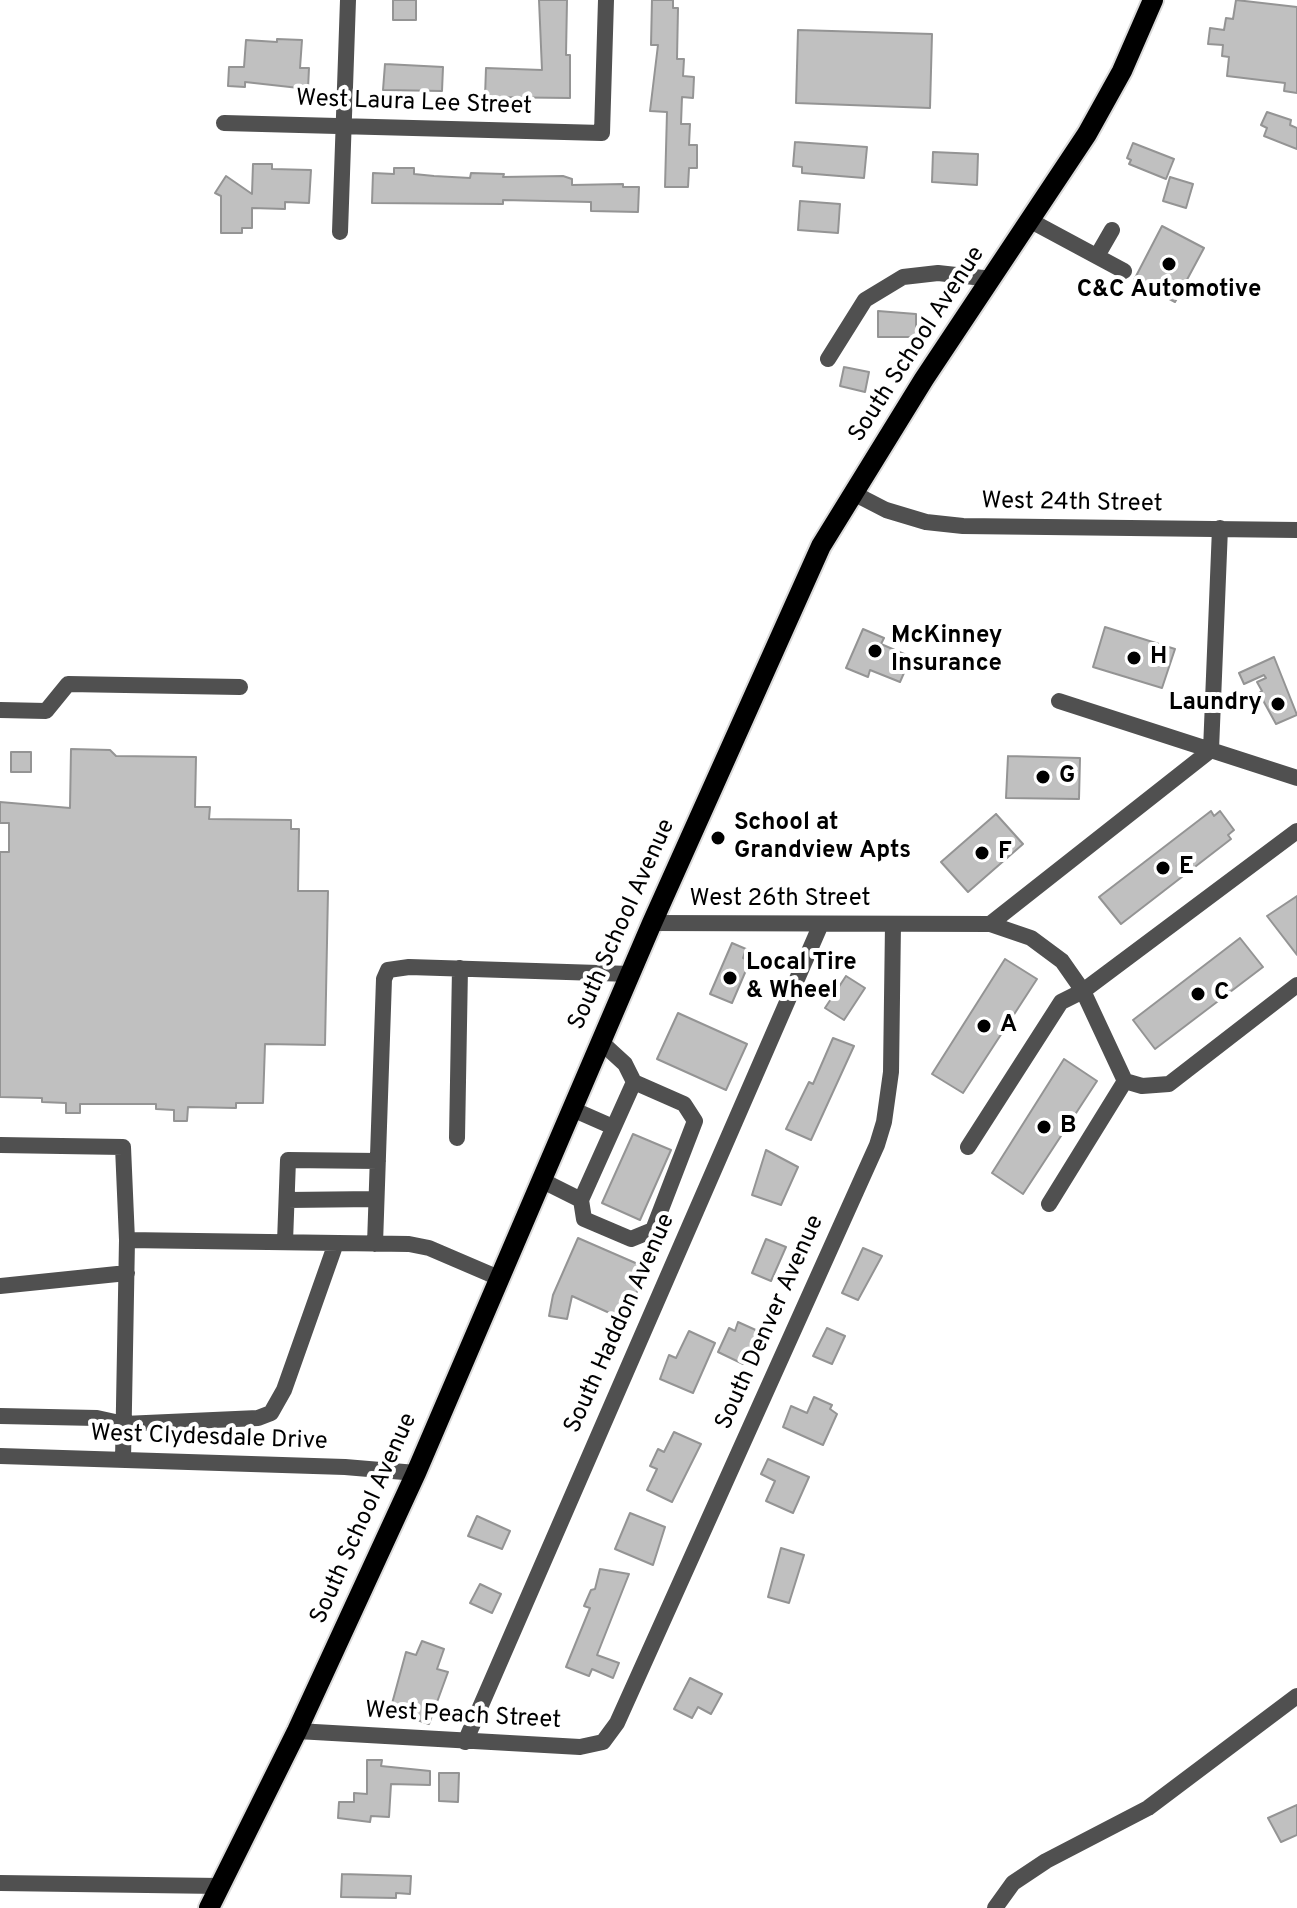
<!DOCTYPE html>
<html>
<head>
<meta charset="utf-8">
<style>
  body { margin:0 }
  canvas { display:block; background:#fff }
</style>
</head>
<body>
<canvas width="1297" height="1908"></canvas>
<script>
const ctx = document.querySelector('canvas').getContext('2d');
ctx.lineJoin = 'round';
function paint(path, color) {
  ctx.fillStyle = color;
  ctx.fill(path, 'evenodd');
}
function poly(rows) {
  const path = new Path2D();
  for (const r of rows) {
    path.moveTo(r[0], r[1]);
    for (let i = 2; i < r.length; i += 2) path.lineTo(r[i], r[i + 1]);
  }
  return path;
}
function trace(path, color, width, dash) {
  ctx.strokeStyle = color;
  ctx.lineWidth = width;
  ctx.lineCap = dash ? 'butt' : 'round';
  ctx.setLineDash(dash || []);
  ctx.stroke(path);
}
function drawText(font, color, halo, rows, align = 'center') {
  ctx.font = font + ' Overpass,sans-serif';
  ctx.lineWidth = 8;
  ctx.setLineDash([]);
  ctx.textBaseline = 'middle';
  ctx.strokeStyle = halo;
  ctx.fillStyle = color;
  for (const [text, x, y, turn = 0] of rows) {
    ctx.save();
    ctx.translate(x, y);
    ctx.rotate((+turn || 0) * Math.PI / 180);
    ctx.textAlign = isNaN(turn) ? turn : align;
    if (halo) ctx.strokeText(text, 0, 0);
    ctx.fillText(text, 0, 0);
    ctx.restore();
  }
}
const building = poly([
  [393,0,416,0,416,20,393,20,393,0],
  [539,0,567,0,566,55,570,55,570,98,485,97,486,68,542,70,539,0],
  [652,0,673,0,673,8,678,8,677,59,684,59,683,76,694,77,693,98,682,97,681,124,690,124,689,145,697,145,697,168,689,168,688,187,665,187,667,112,650,111,658,45,651,45,652,0],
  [1236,0,1297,7,1297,93,1284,91,1285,83,1227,76,1229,57,1222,56,1223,45,1208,44,1210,28,1224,30,1226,18,1233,19,1236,0],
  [798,30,932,34,930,108,796,103,798,30],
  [277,39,302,40,300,68,309,68,308,89,245,82,245,87,228,86,229,67,244,67,246,40,277,42,277,39],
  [385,64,443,67,442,91,383,90,385,64],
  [1267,112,1291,120,1290,125,1297,128,1297,149,1264,136,1267,128,1261,125,1267,112],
  [795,142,867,147,864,178,802,173,802,167,793,166,795,142],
  [1133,143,1174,159,1166,179,1129,164,1131,160,1127,158,1133,143],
  [933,152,978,154,977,185,932,182,933,152],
  [253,164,272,164,272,169,311,170,309,203,285,202,285,209,252,208,252,228,242,228,242,233,221,233,221,196,215,193,226,176,252,194,253,164],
  [394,168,414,168,414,174,434,176,470,178,471,173,504,174,503,177,563,176,572,179,572,185,623,184,623,187,639,187,638,212,591,211,591,202,503,200,503,204,372,203,373,173,394,174,394,168],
  [1170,177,1193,184,1186,208,1163,201,1170,177],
  [800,201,840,204,838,233,798,230,800,201],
  [1162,226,1204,248,1175,302,1134,280,1162,226],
  [878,311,916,314,916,337,878,337,878,311],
  [844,367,869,372,865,392,840,386,844,367],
  [1105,627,1175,649,1162,688,1093,667,1105,627],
  [863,629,884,638,881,644,911,657,900,682,870,670,868,677,846,668,863,629],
  [1274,657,1297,715,1276,724,1259,693,1262,691,1257,682,1266,678,1264,675,1244,684,1239,673,1274,657],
  [71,749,110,750,116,756,196,757,195,807,210,807,209,819,291,820,291,829,299,829,298,891,328,891,325,1045,265,1044,263,1103,236,1103,236,1108,188,1107,187,1121,174,1121,174,1110,156,1109,156,1104,80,1104,80,1113,66,1113,66,1103,42,1102,42,1098,0,1097,0,852,9,852,9,823,0,823,0,802,70,808,71,749],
  [11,752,31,752,31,772,11,772,11,752],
  [1008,756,1080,758,1079,799,1006,798,1008,756],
  [1211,811,1214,816,1220,811,1234,830,1228,835,1231,839,1121,924,1099,897,1211,811],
  [996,814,1023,844,968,892,941,862,996,814],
  [1297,896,1297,955,1267,916,1297,896],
  [1240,938,1263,967,1155,1049,1133,1020,1240,938],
  [732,943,746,949,743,958,750,961,732,1003,710,994,732,943],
  [1005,959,1037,979,963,1093,932,1074,1005,959],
  [846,976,865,988,844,1020,825,1008,846,976],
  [678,1013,747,1044,726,1090,657,1059,678,1013],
  [833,1038,854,1046,811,1140,786,1129,809,1082,813,1084,833,1038],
  [1064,1059,1097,1081,1023,1194,992,1173,1064,1059],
  [633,1134,671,1150,640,1220,602,1203,633,1134],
  [766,1150,798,1167,781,1205,752,1195,766,1150],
  [578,1238,647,1268,625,1320,572,1296,567,1319,549,1316,553,1295,578,1238],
  [766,1239,786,1247,771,1281,752,1273,766,1239],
  [863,1248,882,1256,858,1300,842,1293,863,1248],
  [738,1322,758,1331,743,1364,718,1352,729,1328,735,1331,738,1322],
  [827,1328,845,1336,832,1364,813,1356,827,1328],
  [689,1331,715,1343,693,1393,660,1379,669,1355,676,1358,689,1331],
  [814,1397,832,1405,830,1409,837,1414,823,1445,783,1427,791,1406,807,1413,814,1397],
  [674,1432,701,1444,672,1502,647,1490,657,1469,650,1466,658,1449,664,1452,674,1432],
  [768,1459,809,1477,793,1513,766,1501,775,1481,761,1474,768,1459],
  [630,1513,665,1527,653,1565,615,1549,630,1513],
  [477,1516,510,1531,502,1549,468,1536,477,1516],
  [781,1548,804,1555,789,1603,768,1597,781,1548],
  [600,1569,629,1574,597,1655,619,1663,613,1678,592,1669,589,1676,566,1667,590,1608,584,1606,591,1590,595,1589,600,1569],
  [480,1584,501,1594,492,1613,470,1603,480,1584],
  [422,1641,444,1649,437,1669,448,1672,429,1724,390,1711,406,1652,416,1655,422,1641],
  [690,1678,722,1694,711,1714,698,1707,692,1718,674,1709,690,1678],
  [367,1760,382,1760,381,1766,430,1771,430,1785,391,1784,389,1817,371,1816,370,1822,338,1818,339,1802,354,1802,354,1793,367,1794,367,1760],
  [439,1773,459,1773,458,1802,439,1801,439,1773],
  [1297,1805,1297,1835,1281,1842,1268,1818,1297,1805],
  [342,1874,411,1876,410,1894,396,1893,396,1898,341,1897,342,1874]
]);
paint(building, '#c0c0c0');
trace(building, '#949494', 2);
const major = poly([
  [209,1908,297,1731,416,1473,652,923,821,546,924,379,1087,134,1122,71,1153,0]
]);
trace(major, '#dbdbdb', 24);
trace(poly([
  [224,123,602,133,606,0],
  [1031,221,1124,271],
  [340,232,348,0],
  [1097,256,1112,230],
  [828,359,865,300,903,277,938,273,992,279],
  [853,493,886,510,926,522,963,526,1297,530],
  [1059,701,1297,778],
  [0,710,46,711,68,684,240,687],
  [652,923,990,924,1211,750,1220,528],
  [990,924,1031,938,1062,961,1083,991,1125,1081],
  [572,1109,613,1127],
  [457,1138,460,968],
  [0,1145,123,1147,127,1240],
  [968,1147,1061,1002,1083,991,1297,831],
  [541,1180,581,1200,584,1219,631,1239,653,1230,695,1121,684,1104,634,1082,625,1064,601,1042],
  [287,1200,376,1199],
  [581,1200,634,1082],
  [1049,1204,1125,1081,1142,1086,1169,1084,1297,985],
  [285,1242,288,1160,378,1161],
  [375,1244,384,979,388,970,409,967,630,974],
  [0,1286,127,1273],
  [0,1416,97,1418,124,1424,258,1418,271,1413,284,1390,336,1243],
  [0,1456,345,1467,416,1473],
  [123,1460,127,1240,409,1244,429,1248,499,1278],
  [297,1731,580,1747,603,1742,617,1723,877,1145,884,1122,891,1072,893,924],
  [465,1742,821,924],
  [0,1883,220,1886],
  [995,1908,1013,1883,1046,1861,1148,1808,1297,1696]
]), '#505050', 16);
trace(major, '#000', 20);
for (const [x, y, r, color] of [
  [1169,264,8,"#000"],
  [875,651,8,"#000"],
  [1134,658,8,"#000"],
  [1278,704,8,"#000"],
  [1043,777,8,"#000"],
  [718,838,8,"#000"],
  [982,853,8,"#000"],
  [1163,868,8,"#000"],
  [730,978,8,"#000"],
  [1198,994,8,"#000"],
  [984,1026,8,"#000"],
  [1044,1127,8,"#000"]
]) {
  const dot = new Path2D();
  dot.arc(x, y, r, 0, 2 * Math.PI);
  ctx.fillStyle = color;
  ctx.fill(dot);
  trace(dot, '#fff', 3);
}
drawText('24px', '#000', '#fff', [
  ["West Laura Lee Street",414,104,2],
  ["South School Avenue",918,345,-57],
  ["West 24th Street",1072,504,1],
  ["West 26th Street",780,900],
  ["South School Avenue",623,925,-66],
  ["South Denver Avenue",771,1323,-66],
  ["South Haddon Avenue",621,1324,-66],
  ["West Clydesdale Drive",209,1439,2],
  ["South School Avenue",365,1519,-66],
  ["West Peach Street",463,1717,3]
]);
drawText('bold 24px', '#000', '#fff', [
  ["C&C Automotive",1169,291,"center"],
  ["McKinney",891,637],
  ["Insurance",891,665],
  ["H",1150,658],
  ["Laundry",1262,704,"right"],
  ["G",1059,777],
  ["School at",734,824],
  ["Grandview Apts",734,852],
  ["F",998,853],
  ["E",1179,868],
  ["Local Tire",746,964],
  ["& Wheel",746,992],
  ["C",1214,994],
  ["A",1000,1026],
  ["B",1060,1127]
], 'left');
</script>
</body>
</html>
